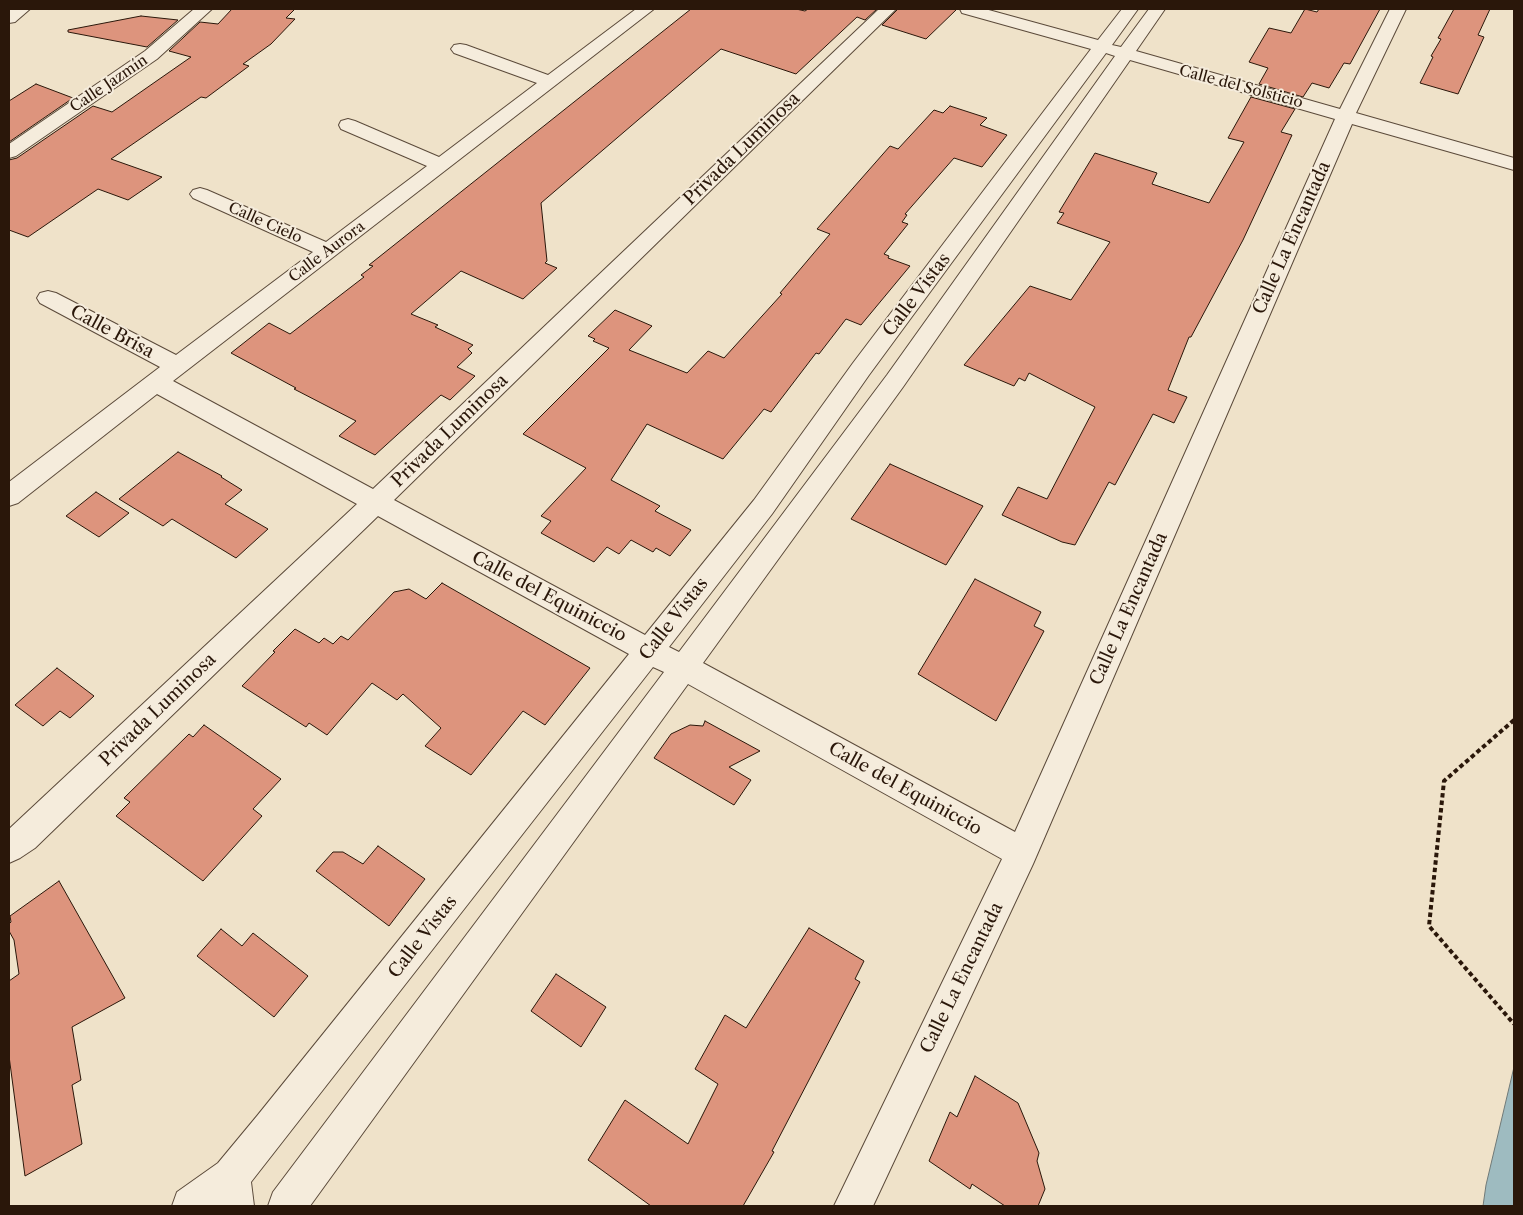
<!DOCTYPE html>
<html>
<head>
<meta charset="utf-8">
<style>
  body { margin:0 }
  #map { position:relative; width:1523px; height:1215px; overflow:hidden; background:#efe2c9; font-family:"Libre Caslon Text",serif }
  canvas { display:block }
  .frame { position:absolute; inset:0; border:10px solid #2a170a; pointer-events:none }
</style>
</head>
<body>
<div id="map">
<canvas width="1523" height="1215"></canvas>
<div class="frame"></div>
</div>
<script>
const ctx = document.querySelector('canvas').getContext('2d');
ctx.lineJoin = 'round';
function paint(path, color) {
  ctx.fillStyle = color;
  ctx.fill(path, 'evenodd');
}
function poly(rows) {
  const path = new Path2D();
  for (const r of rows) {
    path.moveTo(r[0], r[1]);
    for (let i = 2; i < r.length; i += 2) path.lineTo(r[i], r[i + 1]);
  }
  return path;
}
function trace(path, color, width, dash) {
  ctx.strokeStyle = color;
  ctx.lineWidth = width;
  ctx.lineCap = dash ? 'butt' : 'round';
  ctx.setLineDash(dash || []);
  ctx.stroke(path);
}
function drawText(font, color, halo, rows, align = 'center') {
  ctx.font = font + ' "Libre Caslon Text",serif';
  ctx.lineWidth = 4;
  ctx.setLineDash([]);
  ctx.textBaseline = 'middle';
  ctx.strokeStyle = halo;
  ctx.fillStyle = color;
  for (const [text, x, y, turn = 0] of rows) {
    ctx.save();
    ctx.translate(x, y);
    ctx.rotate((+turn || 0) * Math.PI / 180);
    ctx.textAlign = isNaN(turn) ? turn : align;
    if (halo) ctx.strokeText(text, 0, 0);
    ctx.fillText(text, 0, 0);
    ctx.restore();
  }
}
const water = poly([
  [1514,1067,1514,1206,1483,1206,1486,1185,1514,1067]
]);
paint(water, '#9ebbc0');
trace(water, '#707977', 1);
const building = poly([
  [232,9,295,9,286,18,295,19,271,44,243,64,249,66,206,98,201,97,111,159,162,177,128,200,98,189,28,237,9,230,9,160,17,158,93,106,112,112,191,57,169,51,200,22,218,24,232,9],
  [691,9,796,9,805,11,808,9,877,9,865,20,857,17,796,74,721,49,541,203,547,261,545,263,557,268,523,299,461,271,411,314,438,325,435,327,473,345,468,349,472,353,457,367,475,376,450,400,441,395,375,455,339,436,356,421,294,389,296,388,231,353,269,323,290,334,364,277,361,275,373,266,369,265,691,9],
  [898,9,957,9,926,39,882,25,898,9],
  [1305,9,1317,12,1319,9,1380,9,1350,64,1344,63,1329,88,1312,83,1303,97,1259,84,1268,68,1249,62,1269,28,1291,33,1305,9],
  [1454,9,1490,9,1478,35,1484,37,1458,94,1420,83,1433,57,1431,56,1441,39,1438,38,1454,9],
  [141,16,178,20,147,47,68,32,68,30,141,16],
  [36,84,73,98,9,142,9,101,36,84],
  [1251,97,1295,109,1281,132,1292,135,1243,240,1191,337,1189,337,1168,390,1187,397,1174,423,1153,414,1115,485,1109,482,1075,545,1062,542,1002,515,1018,487,1047,499,1095,407,1029,373,1025,381,1019,378,1014,386,964,365,1030,286,1071,300,1110,242,1057,223,1064,213,1059,212,1095,153,1157,173,1152,184,1209,203,1244,142,1228,138,1251,97],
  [950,106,987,118,980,125,1007,135,982,167,954,158,905,214,907,215,902,222,908,224,884,254,889,256,888,258,910,266,861,325,846,319,819,354,816,353,771,412,764,409,723,459,647,424,611,480,660,506,655,511,691,530,670,556,656,548,653,552,631,540,619,554,607,547,594,562,541,533,551,521,541,516,586,468,523,434,609,348,593,341,595,339,588,336,615,310,652,326,629,350,687,373,708,351,724,358,782,294,780,293,830,234,817,229,890,146,898,149,934,110,943,113,950,106],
  [178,452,222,476,221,477,242,490,225,504,268,529,236,558,172,519,163,526,119,499,178,452],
  [890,464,983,506,946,565,851,519,890,464],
  [96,492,129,513,99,537,66,516,96,492],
  [975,579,1041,612,1034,626,1044,631,996,721,918,674,975,579],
  [442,583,590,668,545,725,523,711,471,775,425,746,441,728,403,694,397,700,372,683,327,735,309,723,306,727,242,686,275,652,273,651,295,629,319,643,324,638,333,644,341,636,348,640,394,592,409,589,426,599,442,583],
  [57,668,94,696,70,718,60,711,43,726,15,705,57,668],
  [705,721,760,751,729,767,751,780,734,805,654,758,671,734,690,725,703,726,705,721],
  [204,725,281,779,253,809,262,816,203,881,116,816,130,802,124,798,189,734,193,737,204,725],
  [378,846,425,879,389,926,316,871,333,852,343,852,363,864,378,846],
  [59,881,125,998,72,1027,81,1080,72,1085,82,1144,25,1176,9,1056,9,981,19,974,14,940,9,931,9,924,11,922,10,916,59,881],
  [809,928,864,961,855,979,860,982,772,1151,774,1152,743,1206,651,1206,588,1160,625,1100,688,1144,718,1084,695,1069,725,1015,746,1028,809,928],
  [221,929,242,946,253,933,308,976,274,1017,197,956,221,929],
  [556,974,606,1007,581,1047,531,1011,556,974],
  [975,1076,1018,1103,1039,1153,1037,1161,1045,1189,1038,1206,1005,1206,972,1184,970,1189,929,1161,950,1112,957,1117,975,1076]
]);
paint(building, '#dd947d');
trace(building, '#2a170a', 1);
const minor = poly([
  [11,9,30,9,15,22,9,23,9,11,11,9],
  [194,9,212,9,157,59,16,156,9,158,9,144,145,51,194,9],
  [636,9,654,9,173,381,373,489,879,9,896,9,394,500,645,635,754,500,853,363,1091,49,962,13,960,9,985,9,1098,40,1122,9,1138,9,1112,45,1121,47,1149,9,1165,9,1136,51,1340,109,1390,9,1406,9,1356,113,1514,158,1514,170,1352,124,1033,864,873,1206,834,1206,1002,859,688,684,310,1206,268,1206,273,1192,664,672,653,667,251,1182,254,1206,172,1206,177,1192,218,1163,257,1116,629,654,378,516,35,848,20,858,9,863,9,829,357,504,157,394,18,503,9,506,9,482,160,367,40,303,37,298,40,293,48,291,56,293,176,355,313,252,193,198,190,194,193,190,200,188,207,190,326,242,427,166,341,129,339,125,341,121,348,119,355,121,439,157,537,83,454,53,451,49,454,45,460,44,466,45,548,75,636,9],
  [1106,53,1115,56,887,375,679,652,669,647,772,514,869,375,1106,53],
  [1130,60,1335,119,1015,832,703,663,903,387,1130,60]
]);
trace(minor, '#5b4a3a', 2);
trace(poly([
  [1514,720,1444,781,1429,926,1514,1024]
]), '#2a170a', 4, [4.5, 3]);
paint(minor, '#f5ecdc');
drawText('15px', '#2a170a', '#f5ecdc', [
  ["Calle Jazmín",109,84,-34],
  ["Calle del Solsticio",1241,87,15],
  ["Calle Cielo",265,223,24],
  ["Calle Aurora",327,252,-37]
]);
drawText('18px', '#2a170a', '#f5ecdc', [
  ["Privada Luminosa",742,149,-44],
  ["Calle La Encantada",1292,238,-66],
  ["Calle Vistas",917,295,-53],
  ["Calle Brisa",112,332,28],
  ["Privada Luminosa",450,431,-44],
  ["Calle del Equiniccio",549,597,28],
  ["Calle La Encantada",1129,609,-66],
  ["Calle Vistas",674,619,-52],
  ["Privada Luminosa",158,710,-44],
  ["Calle del Equiniccio",905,789,29],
  ["Calle Vistas",423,937,-52],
  ["Calle La Encantada",962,978,-64]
]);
</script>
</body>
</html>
